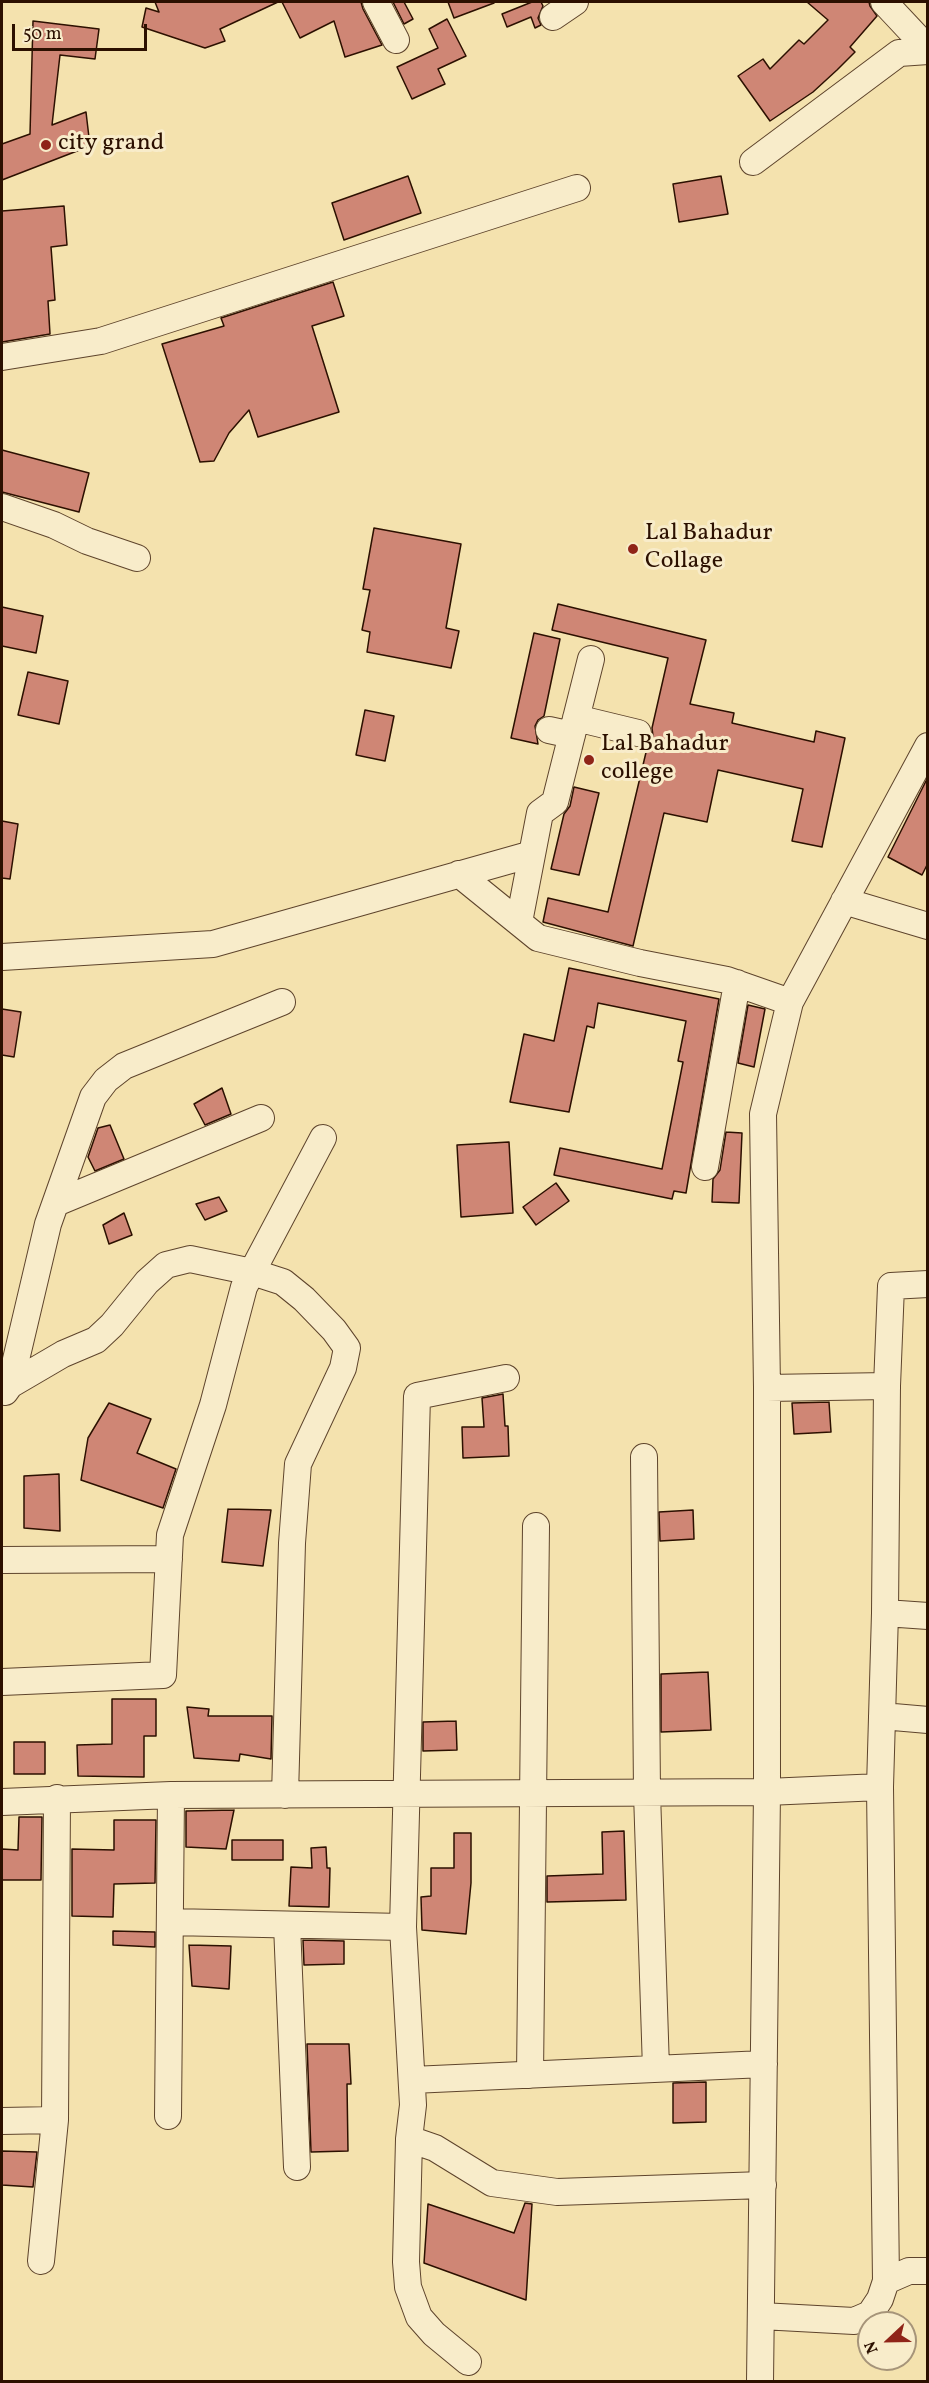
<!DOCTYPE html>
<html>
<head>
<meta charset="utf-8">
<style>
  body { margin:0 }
  #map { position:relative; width:929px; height:2383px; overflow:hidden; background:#f4e2ae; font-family:Vollkorn,serif }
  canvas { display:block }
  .frame { position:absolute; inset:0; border:3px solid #2c1000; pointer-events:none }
  .north { position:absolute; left:857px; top:2311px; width:60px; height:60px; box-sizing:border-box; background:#f8ecca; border:2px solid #a69479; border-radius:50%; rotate:248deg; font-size:16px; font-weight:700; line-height:24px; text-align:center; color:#2c1000 }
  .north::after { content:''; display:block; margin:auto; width:21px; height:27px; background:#8f2418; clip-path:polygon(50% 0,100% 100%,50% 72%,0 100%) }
  .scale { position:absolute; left:12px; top:24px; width:135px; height:27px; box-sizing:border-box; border:3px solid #2c1000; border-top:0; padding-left:8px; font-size:18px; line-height:21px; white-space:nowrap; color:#2c1000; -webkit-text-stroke:4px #f8ecca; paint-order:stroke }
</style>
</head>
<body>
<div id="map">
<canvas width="929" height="2383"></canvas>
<div class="frame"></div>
<div class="north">N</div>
<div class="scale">50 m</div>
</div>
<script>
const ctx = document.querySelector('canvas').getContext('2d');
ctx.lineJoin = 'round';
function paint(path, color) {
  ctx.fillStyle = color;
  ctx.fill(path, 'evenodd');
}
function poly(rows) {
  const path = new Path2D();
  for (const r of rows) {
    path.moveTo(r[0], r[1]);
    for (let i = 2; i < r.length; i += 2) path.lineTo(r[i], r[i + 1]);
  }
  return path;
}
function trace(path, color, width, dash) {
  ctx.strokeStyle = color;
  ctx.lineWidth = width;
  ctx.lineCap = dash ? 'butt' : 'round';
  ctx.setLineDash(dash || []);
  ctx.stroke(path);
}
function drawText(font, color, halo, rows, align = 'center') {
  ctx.font = font + ' Vollkorn,serif';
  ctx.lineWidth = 6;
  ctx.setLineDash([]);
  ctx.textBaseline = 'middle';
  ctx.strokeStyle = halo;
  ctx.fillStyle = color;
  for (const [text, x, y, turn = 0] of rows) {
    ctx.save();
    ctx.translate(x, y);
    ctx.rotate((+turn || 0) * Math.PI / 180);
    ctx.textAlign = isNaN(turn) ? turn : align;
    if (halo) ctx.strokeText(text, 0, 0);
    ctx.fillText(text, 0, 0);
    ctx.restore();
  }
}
const building = poly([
  [155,2,278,2,220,29,225,41,205,48,142,27,146,8,159,12,155,2],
  [282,2,361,2,363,9,382,45,345,57,334,21,300,38,282,2],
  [393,2,404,2,413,19,404,24,393,2],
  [448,2,494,2,494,3,454,18,448,2],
  [532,2,541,2,543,6,538,18,541,25,535,28,531,17,507,27,502,14,532,2],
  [807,2,869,2,870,6,877,16,850,47,855,52,837,70,813,92,770,121,738,76,763,59,770,69,799,40,804,44,828,20,807,2],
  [447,19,466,56,438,69,445,84,412,99,397,67,438,48,429,29,447,19],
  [33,21,99,29,95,59,60,55,52,125,86,112,90,146,2,180,2,144,30,134,33,21],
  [408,176,421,213,344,240,332,203,408,176],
  [721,176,728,214,679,222,673,184,721,176],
  [64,206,67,245,51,247,55,300,48,301,50,334,2,342,2,211,64,206],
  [333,282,344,316,312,326,339,412,258,437,249,410,229,433,214,461,200,462,162,344,224,326,221,318,333,282],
  [2,450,89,473,79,512,2,492,2,450],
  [374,528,461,544,446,628,459,631,451,668,367,652,370,632,362,630,370,590,363,589,374,528],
  [558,604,706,640,690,704,734,713,732,723,814,742,816,731,845,738,822,847,792,841,803,789,718,770,707,822,664,813,633,946,543,922,548,898,608,912,648,744,653,736,652,728,668,658,552,630,558,604],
  [2,607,43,616,36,653,2,646,2,607],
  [534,633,560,639,544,716,538,720,535,726,538,744,511,738,534,633],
  [28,672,68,681,59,724,18,715,28,672],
  [365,710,394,716,385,761,356,755,365,710],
  [927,779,927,865,922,875,888,857,927,779],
  [574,787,599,793,579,875,551,869,564,814,570,806,574,787],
  [2,821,18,824,10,879,2,878,2,821],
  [569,968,719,999,686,1193,674,1191,672,1199,554,1175,560,1148,662,1169,683,1062,678,1061,686,1021,598,1003,594,1028,587,1026,569,1112,510,1102,524,1034,554,1041,569,968],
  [748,1005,765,1009,754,1067,738,1063,748,1005],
  [2,1009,21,1012,14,1057,2,1055,2,1009],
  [222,1088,231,1114,205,1125,194,1104,222,1088],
  [110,1125,124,1159,95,1171,88,1157,98,1128,110,1125],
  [726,1132,742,1133,739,1203,712,1202,713,1179,720,1170,726,1132],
  [509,1142,513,1213,461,1217,457,1145,509,1142],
  [556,1183,569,1201,536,1225,523,1207,556,1183],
  [219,1197,227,1211,205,1220,196,1204,219,1197],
  [124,1213,132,1235,109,1244,103,1225,124,1213],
  [503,1394,505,1426,508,1426,509,1456,463,1458,462,1427,484,1427,482,1398,503,1394],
  [829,1402,831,1432,794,1434,792,1403,829,1402],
  [109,1403,151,1419,137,1453,176,1469,163,1508,81,1480,88,1438,109,1403],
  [59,1474,60,1531,24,1528,24,1476,59,1474],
  [228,1509,271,1510,263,1566,222,1562,228,1509],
  [693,1510,694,1539,660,1541,659,1512,693,1510],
  [708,1672,711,1730,661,1732,661,1674,708,1672],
  [112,1699,156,1699,156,1736,144,1736,144,1777,78,1776,77,1745,112,1744,112,1699],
  [187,1707,209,1709,208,1716,272,1716,271,1759,240,1754,239,1761,194,1758,187,1707],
  [456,1721,457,1750,423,1751,423,1722,456,1721],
  [14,1742,45,1742,45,1774,14,1774,14,1742],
  [234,1810,226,1849,186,1847,186,1811,234,1810],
  [19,1817,42,1817,41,1880,2,1880,2,1849,18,1850,19,1817],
  [114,1820,156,1820,155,1883,114,1884,113,1917,72,1916,72,1849,114,1850,114,1820],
  [624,1831,626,1900,547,1902,547,1876,603,1874,602,1832,624,1831],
  [454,1833,471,1833,471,1883,466,1934,422,1930,421,1897,431,1896,431,1868,454,1868,454,1833],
  [232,1840,283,1840,283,1860,232,1860,232,1840],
  [326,1847,327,1868,330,1868,329,1907,289,1906,291,1867,312,1868,311,1848,326,1847],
  [113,1931,155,1932,155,1947,113,1945,113,1931],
  [303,1940,344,1941,344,1964,304,1965,303,1940],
  [189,1945,231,1946,229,1989,192,1986,189,1945],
  [307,2044,349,2044,351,2084,347,2084,348,2151,311,2152,307,2044],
  [706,2082,706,2122,673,2123,673,2083,706,2082],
  [2,2151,37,2152,33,2187,2,2185,2,2151],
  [525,2203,532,2204,526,2300,424,2263,428,2204,514,2233,525,2203]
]);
paint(building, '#cf8675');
trace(building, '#2c1000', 1.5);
const minor = poly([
  [376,2,396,40],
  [884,2,928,49],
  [553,17,575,2],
  [753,162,899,53,928,51],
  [2,357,101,341,577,188],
  [2,507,54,525,87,541,137,558],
  [576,718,638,733],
  [549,730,572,735],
  [459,874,538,938,640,963,727,980,790,1002],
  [844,901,928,926],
  [519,922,540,813,555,802,591,659],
  [2,957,213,944,532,854],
  [705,1167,737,983],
  [56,1203,261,1118],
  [767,1388,887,1386],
  [5,1392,10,1385,48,1224,93,1097,106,1080,124,1066,282,1002],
  [644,1457,647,1793,656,2069],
  [2,1560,169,1559],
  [885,1613,928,1616],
  [2,1682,163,1675,170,1535,213,1405,244,1287,252,1272,190,1259,166,1265,147,1282,112,1325,96,1340,63,1354,10,1385],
  [882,1716,928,1720],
  [285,1795,292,1543,298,1464,343,1368,347,1348,334,1330,304,1299,283,1282,252,1272,323,1138],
  [2,1802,171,1795,767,1792,880,1787],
  [170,1922,403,1927],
  [287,1925,297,2167],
  [530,2075,536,1526],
  [412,2080,764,2064],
  [168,2116,171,1795],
  [2,2121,55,2120],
  [409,2139,435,2148,492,2183,557,2192,763,2185],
  [41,2261,55,2120,57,1798],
  [886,2281,909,2271,928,2271],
  [761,2316,854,2321,870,2314,880,2299,886,2281,880,1787,885,1613,887,1386,891,1286,928,1284],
  [468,2362,434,2334,419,2317,408,2287,406,2262,409,2139,413,2105,403,1927,417,1396,506,1378],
  [760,2382,767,1792,767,1388,763,1114,790,1002,928,746]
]);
trace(minor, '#5e442c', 28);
trace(minor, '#f8ecca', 26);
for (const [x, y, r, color] of [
  [46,145,6,"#8f2418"],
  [633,549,6,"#8f2418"],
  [589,760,6,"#8f2418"]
]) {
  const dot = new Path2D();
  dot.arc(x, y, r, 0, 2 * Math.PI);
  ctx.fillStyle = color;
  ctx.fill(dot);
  trace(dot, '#f8ecca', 2);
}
drawText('24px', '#2c1000', '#f8ecca', [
  ["city grand",58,145],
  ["Lal Bahadur",645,535],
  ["Collage",645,563],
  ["Lal Bahadur",601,746],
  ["college",601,774]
], 'left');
</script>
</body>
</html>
